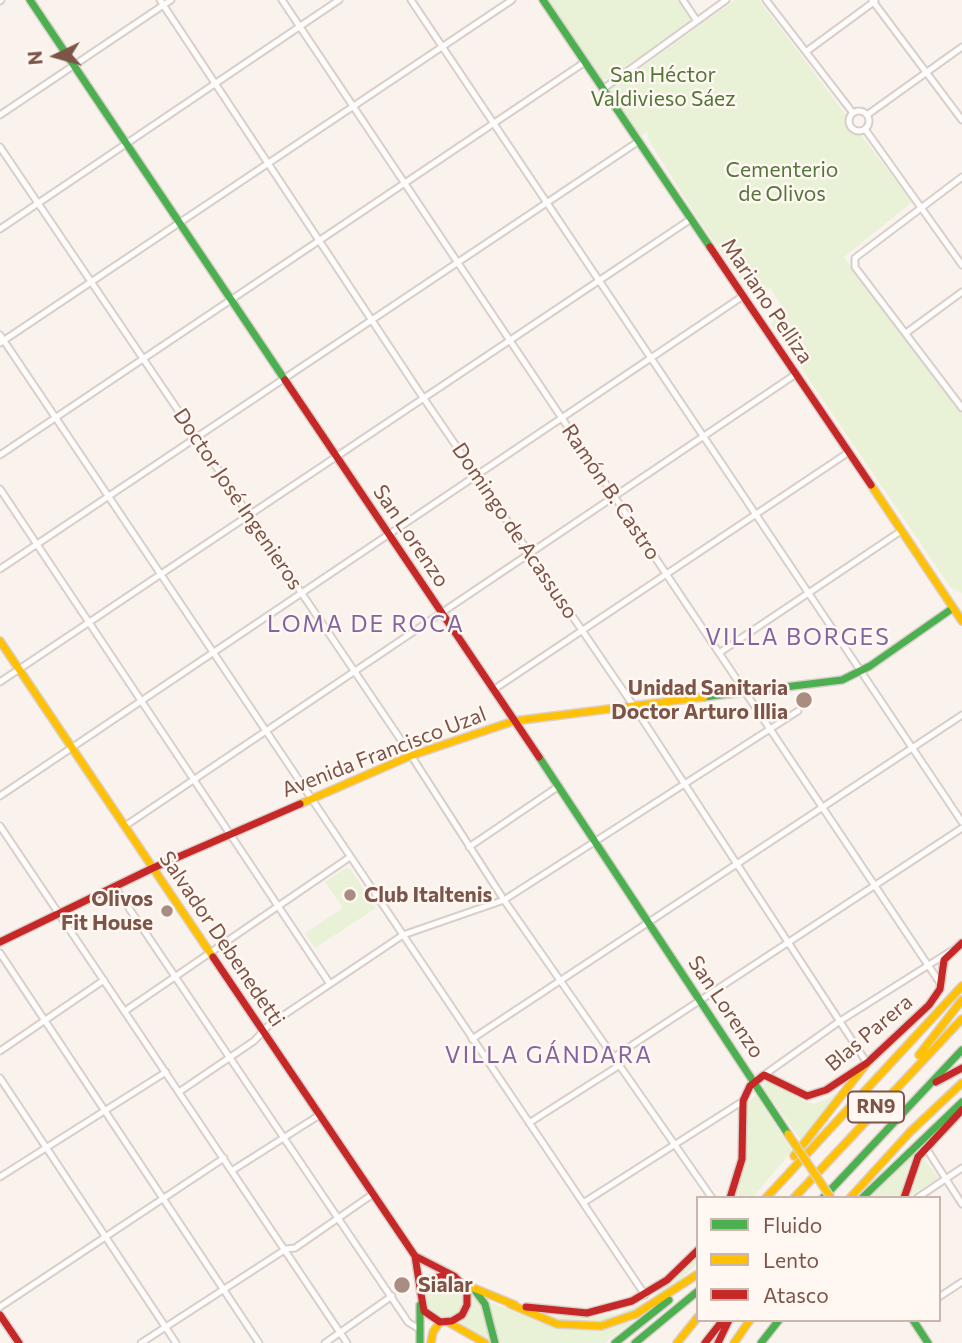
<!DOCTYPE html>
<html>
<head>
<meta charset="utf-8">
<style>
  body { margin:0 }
  #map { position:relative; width:962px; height:1343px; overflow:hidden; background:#faf3ed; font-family:Commissioner,sans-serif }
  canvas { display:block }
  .legend { position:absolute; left:696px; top:1196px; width:245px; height:126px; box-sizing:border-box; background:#fff7f1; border:2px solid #cbb6ad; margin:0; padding:9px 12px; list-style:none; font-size:21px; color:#7d5448 }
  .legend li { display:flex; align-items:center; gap:14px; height:35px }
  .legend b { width:35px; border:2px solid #cbb6ad }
  .north { position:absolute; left:21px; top:21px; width:70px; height:70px; -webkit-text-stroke:5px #fff7f1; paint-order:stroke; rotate:265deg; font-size:19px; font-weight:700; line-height:28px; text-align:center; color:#7d5448 }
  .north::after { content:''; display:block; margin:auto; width:24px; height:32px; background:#7d5448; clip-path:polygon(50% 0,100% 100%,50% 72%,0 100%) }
</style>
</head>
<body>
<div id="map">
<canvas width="962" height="1343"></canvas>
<ul class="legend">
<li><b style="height:9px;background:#4caf50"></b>Fluido</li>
<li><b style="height:9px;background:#ffc107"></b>Lento</li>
<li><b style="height:9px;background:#c62828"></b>Atasco</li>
</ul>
<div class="north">N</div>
</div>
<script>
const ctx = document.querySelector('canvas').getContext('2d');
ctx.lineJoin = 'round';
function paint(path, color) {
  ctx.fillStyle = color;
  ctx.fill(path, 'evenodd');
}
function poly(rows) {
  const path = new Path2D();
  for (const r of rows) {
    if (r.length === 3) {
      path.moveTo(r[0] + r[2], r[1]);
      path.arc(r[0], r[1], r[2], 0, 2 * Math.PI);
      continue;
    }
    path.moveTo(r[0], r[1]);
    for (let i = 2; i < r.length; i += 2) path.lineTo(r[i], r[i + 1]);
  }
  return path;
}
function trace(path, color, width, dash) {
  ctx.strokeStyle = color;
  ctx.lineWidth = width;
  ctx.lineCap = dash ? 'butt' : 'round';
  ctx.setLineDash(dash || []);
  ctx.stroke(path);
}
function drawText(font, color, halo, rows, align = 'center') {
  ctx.font = font + ' Commissioner,sans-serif';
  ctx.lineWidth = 5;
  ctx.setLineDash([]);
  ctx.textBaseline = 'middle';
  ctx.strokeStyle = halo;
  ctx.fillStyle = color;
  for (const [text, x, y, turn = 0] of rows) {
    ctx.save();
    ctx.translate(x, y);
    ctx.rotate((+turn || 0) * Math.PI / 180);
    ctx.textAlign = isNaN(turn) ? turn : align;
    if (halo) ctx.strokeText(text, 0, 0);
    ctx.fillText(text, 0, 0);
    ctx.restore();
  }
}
paint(poly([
  [549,0,680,0,693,19,608,80,600,78],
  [735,0,759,0,912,202,844,257,962,414,962,593,951,588,772,325,775,315,783,308,770,288,759,293,749,291,696,216,648,139,647,132,640,136,608,92],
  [346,868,351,870,376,908,315,948,305,933,343,908,325,882],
  [768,1078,803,1101,814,1104,829,1098,849,1083,801,1140,763,1087],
  [756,1095,792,1151,752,1198,734,1198,746,1161,746,1103],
  [938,1130,909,1164,900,1198,868,1198],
  [923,1158,939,1178,911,1195,909,1193],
  [698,1257,698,1263,680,1280,624,1316,597,1324,576,1324,547,1316,592,1317,620,1313,650,1299],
  [449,1274,464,1284,465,1310,447,1322,427,1315,423,1286,428,1280],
  [472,1292,480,1303,491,1343,458,1324,467,1317,472,1305],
  [486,1301,552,1326,596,1330,631,1322,605,1343,501,1343]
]), '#e9f1d6');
const street = poly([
  [160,0,418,390,633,705,867,1063],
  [282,0,940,983],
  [411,0,962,822],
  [683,0,697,21],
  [766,0,853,113],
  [872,0,962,120],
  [0,1,1,0],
  [807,51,875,1],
  [603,89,726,0],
  [859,121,10],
  [0,115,171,0],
  [867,115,962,47],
  [865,129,962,265],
  [0,147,405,746,504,900,712,1198],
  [962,177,855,258,855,267,962,408],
  [0,229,339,0],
  [906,333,962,292],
  [0,335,645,1295],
  [0,343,512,0],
  [0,455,585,62],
  [0,489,330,984],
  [0,569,639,141],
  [719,653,901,531],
  [0,682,691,219],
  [493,690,849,452],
  [0,796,743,296],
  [0,826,347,1343],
  [125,826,796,374],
  [469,847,559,786],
  [114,886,408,1322,419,1329],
  [0,953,259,1343],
  [125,1011,350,857],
  [472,1039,962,715],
  [0,1051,104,980],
  [614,1057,962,828],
  [764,1075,840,1021,951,951],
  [0,1078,176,1343],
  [179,1092,254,1041,269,1025,403,935,504,900,798,711],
  [529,1123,620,1065],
  [926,1148,962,1204],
  [233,1170,318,1116],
  [0,1177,166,1072],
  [917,1198,962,1168],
  [583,1203,743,1101],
  [939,1297,962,1282],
  [0,1307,224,1158],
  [141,1343,286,1249,295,1248,373,1194],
  [325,1343,392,1296]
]);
const fast = poly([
  [30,0,285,380],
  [543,0,710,247],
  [704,697,842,680,870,666,953,608],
  [539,757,788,1134],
  [823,1198,962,1050],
  [862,1198,962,1102],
  [476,1292,485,1304,495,1343],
  [420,1305,420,1343],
  [913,1320,928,1343],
  [615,1343,669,1300],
  [635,1343,698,1291],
  [761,1343,779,1320]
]);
const slow = poly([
  [871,485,962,621],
  [0,641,213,957],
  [300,804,410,756,514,721,704,697],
  [919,1055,962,1000],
  [794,1156,867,1063],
  [766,1198,962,986],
  [794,1198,962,1019],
  [850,1198,910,1132,962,1083],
  [464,1284,515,1305],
  [510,1304,557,1324,601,1326,636,1314,698,1274],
  [448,1322,485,1343],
  [431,1343,433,1332,440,1322],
  [677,1343,698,1317],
  [734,1343,750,1320]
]);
const jam = poly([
  [710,247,871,485],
  [285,380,539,757],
  [0,942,153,868,300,804],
  [213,957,415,1256,421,1294],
  [936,1082,962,1068],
  [730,1198,742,1159,743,1101,750,1086,764,1075,807,1096,826,1090,867,1063,929,1005,940,989,944,960,962,943],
  [904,1198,918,1157,962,1110],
  [415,1256,454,1276,467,1289,467,1305,462,1315,452,1321,440,1322,424,1311,421,1294,428,1280,449,1274],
  [526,1307,587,1313,632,1301,667,1280,698,1250],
  [0,1315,19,1343],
  [705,1343,723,1320],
  [718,1343,729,1320]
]);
trace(street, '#d8ceca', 9);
trace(fast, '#dbd0cb', 10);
trace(slow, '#dbd0cb', 10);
trace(jam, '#dbd0cb', 10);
trace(street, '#fefdfc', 5);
trace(fast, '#4caf50', 7);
trace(slow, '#ffc107', 7);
trace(jam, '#c62828', 7);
const slowBridge = poly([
  [788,1134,831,1198]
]);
trace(slowBridge, '#dbd0cb', 10, []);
trace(slowBridge, '#ffc107', 7);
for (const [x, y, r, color] of [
  [804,700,9,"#a98c82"],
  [350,895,7,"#a98c82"],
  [167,911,7,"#a98c82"],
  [402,1285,9,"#a98c82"]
]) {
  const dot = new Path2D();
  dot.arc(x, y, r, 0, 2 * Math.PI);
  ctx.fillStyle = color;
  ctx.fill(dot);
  trace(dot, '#fff7f1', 2.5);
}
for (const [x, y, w] of [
  [876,1107,56]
]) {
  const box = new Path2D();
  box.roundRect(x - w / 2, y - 15.5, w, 31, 5);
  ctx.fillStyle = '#fff7f1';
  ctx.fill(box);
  trace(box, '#7d5448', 2);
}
drawText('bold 19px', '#7d5448', null, [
  ["RN9",876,1107]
]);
drawText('21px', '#537739', '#fff7f1', [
  ["San Héctor",663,75],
  ["Valdivieso Sáez",663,99],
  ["Cementerio",782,170],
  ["de Olivos",782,194]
]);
drawText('21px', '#7d5448', '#fff7f1', [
  ["Mariano Pelliza",767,301,56],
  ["Ramón B. Castro",611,492,56],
  ["Doctor José Ingenieros",238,499,56],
  ["Domingo de Acassuso",515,531,56],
  ["San Lorenzo",411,536,56],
  ["Avenida Francisco Uzal",384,752,-21],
  ["Salvador Debenedetti",222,939,56],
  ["San Lorenzo",726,1007,56],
  ["Blas Parera",869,1033,-40]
]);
drawText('bold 21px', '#7d5448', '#fff7f1', [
  ["Unidad Sanitaria",788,688],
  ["Doctor Arturo Illia",788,712],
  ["Club Italtenis",364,895,"left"],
  ["Olivos",153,899],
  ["Fit House",153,923],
  ["Sialar",418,1285,"left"]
], 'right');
ctx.letterSpacing = '2px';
drawText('23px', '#8464a0', '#fff7f1', [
  ["LOMA DE ROCA",366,624],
  ["VILLA BORGES",798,637],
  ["VILLA GÁNDARA",549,1055]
]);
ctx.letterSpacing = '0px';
</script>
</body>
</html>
